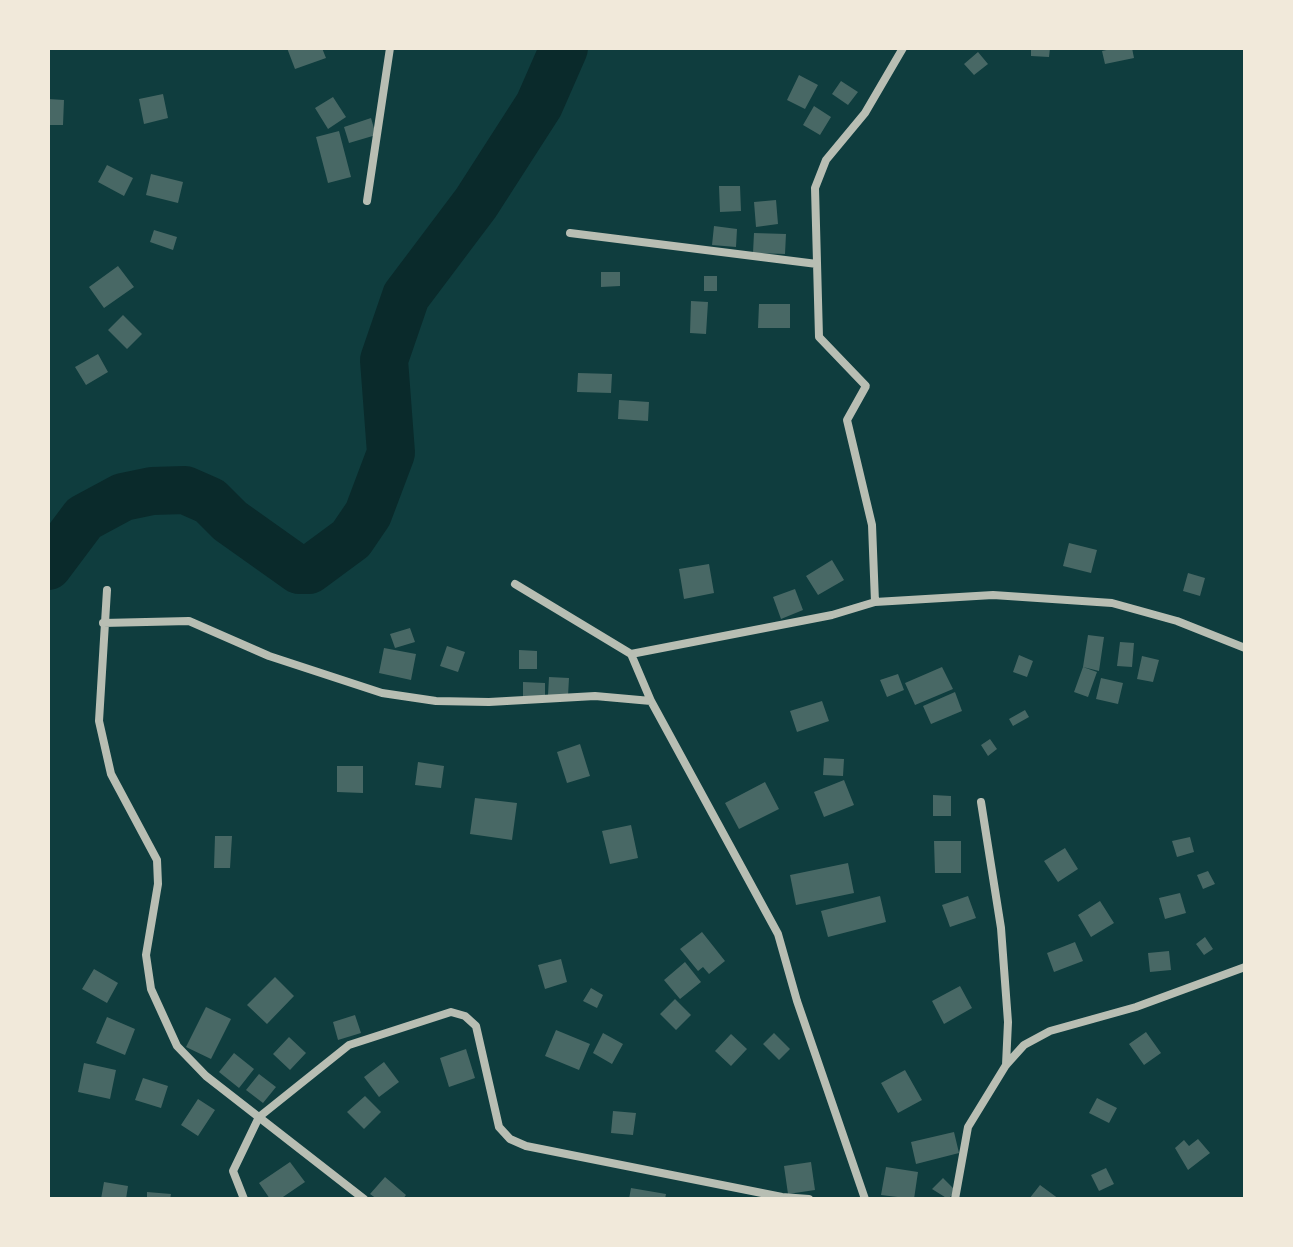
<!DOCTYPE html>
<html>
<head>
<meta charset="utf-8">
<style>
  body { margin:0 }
  #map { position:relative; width:1293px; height:1247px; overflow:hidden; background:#0f3d3e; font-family:Mulish,sans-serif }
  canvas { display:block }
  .frame { position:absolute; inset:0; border:50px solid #f1e9da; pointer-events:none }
</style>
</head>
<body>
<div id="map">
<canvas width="1293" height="1247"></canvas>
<div class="frame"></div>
</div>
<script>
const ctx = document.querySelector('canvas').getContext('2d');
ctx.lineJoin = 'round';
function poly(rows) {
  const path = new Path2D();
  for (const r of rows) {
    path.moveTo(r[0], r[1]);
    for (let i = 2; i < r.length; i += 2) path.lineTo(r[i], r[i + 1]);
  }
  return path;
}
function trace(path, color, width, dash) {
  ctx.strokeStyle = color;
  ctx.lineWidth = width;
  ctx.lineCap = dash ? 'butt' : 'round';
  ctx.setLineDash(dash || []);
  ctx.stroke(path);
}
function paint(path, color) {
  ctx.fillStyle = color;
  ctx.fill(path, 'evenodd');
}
trace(poly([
  [48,566,84,518,123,497,152,491,185,490,210,501,230,521,299,570,309,570,351,539,368,514,391,453,384,360,406,296,476,203,539,105,564,48]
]), '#0a2a2b', 48);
paint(poly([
  [287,48,322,48,326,58,295,69],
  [1031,48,1050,48,1049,57,1031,56],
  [1115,48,1132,48,1134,58,1105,64,1102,51],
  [978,52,988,64,974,75,964,64],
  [799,75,818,85,805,109,787,100],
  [841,81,858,92,848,105,832,94],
  [163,94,168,118,144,124,139,99],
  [333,97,346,117,328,129,315,108],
  [48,99,64,100,63,125,48,125],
  [814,106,831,117,820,135,803,125],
  [371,118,376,135,349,143,344,127],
  [339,131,351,177,328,183,316,137],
  [107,165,133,178,124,196,98,182],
  [151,174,183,182,178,203,146,195],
  [719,186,740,186,741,211,720,212],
  [776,200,778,224,756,227,754,202],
  [714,226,737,229,736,247,712,245],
  [154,230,177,237,173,250,150,242],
  [754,233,786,234,785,254,753,253],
  [118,266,134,287,104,308,89,287],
  [601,272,620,272,620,286,601,287],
  [704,276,717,276,717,291,704,291],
  [691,301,708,302,706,334,690,333],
  [759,304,790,304,790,328,758,328],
  [123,315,142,334,127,349,108,330],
  [98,354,108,372,86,385,75,367],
  [578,373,612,374,611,393,577,392],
  [619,400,649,402,648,421,618,419],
  [1069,543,1097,550,1091,573,1063,566],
  [832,560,844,580,818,595,806,576],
  [709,564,714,593,684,599,679,569],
  [1188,573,1205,578,1200,596,1183,591],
  [795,589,803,610,781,619,773,597],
  [410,628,415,642,395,648,390,634],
  [1088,635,1104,637,1099,671,1083,667],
  [1120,642,1134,643,1132,667,1117,666],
  [447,646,465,652,458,672,440,666],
  [384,648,416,654,411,680,379,673],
  [519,650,537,651,537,669,519,669],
  [1019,655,1033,661,1027,677,1013,672],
  [1142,656,1159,660,1153,682,1137,679],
  [942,667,953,689,915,705,905,683],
  [1083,667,1097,672,1088,697,1074,692],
  [898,674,904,690,887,697,880,680],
  [549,677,569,678,568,696,548,695],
  [1101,678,1123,683,1118,704,1096,699],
  [523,682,545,683,545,696,523,696],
  [955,692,962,711,931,724,923,706],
  [822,701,829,721,797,732,790,711],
  [1025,710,1029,717,1013,726,1009,719],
  [990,739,997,749,988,756,981,745],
  [580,744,590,776,567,783,557,752],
  [824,758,844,759,843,776,823,775],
  [418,762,444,766,441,788,415,785],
  [337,766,363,766,363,793,337,792],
  [844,780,854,805,824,817,814,792],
  [765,782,779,809,739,829,725,803],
  [933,795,951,796,951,816,933,816],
  [475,798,517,803,512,840,470,834],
  [631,825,638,858,610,864,602,831],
  [215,836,232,836,230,868,214,868],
  [1190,837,1194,852,1177,857,1172,841],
  [934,841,961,841,961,873,935,873],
  [1065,848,1078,869,1058,882,1044,861],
  [848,863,854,893,796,905,790,875],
  [1208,871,1215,884,1203,889,1197,875],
  [1180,893,1186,913,1165,919,1159,898],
  [880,896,886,922,828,937,821,911],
  [968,896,976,918,950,927,942,905],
  [1100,901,1114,923,1091,937,1078,915],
  [702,932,725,961,709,974,703,967,698,971,680,949],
  [1205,937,1213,949,1204,955,1196,944],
  [1075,942,1083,961,1054,972,1047,953],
  [1169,951,1171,970,1150,972,1148,953],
  [561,959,567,982,545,989,538,965],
  [685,962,701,982,680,999,664,980],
  [94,969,118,983,107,1003,82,989],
  [275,977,294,996,267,1024,247,1005],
  [960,986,972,1008,944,1024,932,1001],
  [591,988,603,995,597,1008,583,1001],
  [675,999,691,1015,676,1030,660,1014],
  [206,1007,231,1019,211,1059,186,1047],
  [355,1015,361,1033,338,1040,333,1022],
  [107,1017,135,1029,125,1055,96,1043],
  [556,1030,590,1044,579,1070,545,1056],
  [1146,1032,1161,1053,1144,1065,1129,1044],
  [603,1033,623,1044,612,1064,593,1053],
  [774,1033,790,1049,779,1060,763,1044],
  [731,1034,747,1049,731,1066,715,1051],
  [289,1037,306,1053,290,1070,273,1054],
  [466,1049,475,1078,449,1087,440,1058],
  [234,1053,254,1069,239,1088,219,1072],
  [384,1062,399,1082,379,1097,364,1077],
  [84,1063,116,1070,110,1099,78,1092],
  [905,1070,922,1100,898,1113,881,1083],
  [259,1074,276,1087,263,1103,246,1090],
  [143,1078,168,1086,161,1108,135,1100],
  [365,1096,381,1112,364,1129,347,1112],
  [1097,1098,1117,1108,1109,1123,1089,1113],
  [198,1099,215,1110,198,1136,181,1125],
  [613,1111,636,1113,633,1135,611,1133],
  [954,1132,959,1153,916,1164,911,1142],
  [1198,1139,1210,1153,1188,1170,1175,1148,1184,1140,1189,1146],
  [290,1162,305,1182,280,1199,270,1199,259,1183],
  [811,1162,815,1190,788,1194,784,1166],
  [886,1167,918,1172,914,1199,881,1195],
  [1106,1168,1114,1184,1099,1191,1091,1175],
  [385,1177,406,1195,403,1199,377,1199,370,1194],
  [943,1178,956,1191,948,1199,932,1189],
  [104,1182,128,1186,126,1199,101,1199],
  [1040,1185,1059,1199,1029,1199],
  [631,1188,666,1194,665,1199,629,1199],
  [147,1192,171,1194,170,1199,147,1199]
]), '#486865');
trace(poly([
  [367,201,390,48],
  [570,233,817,264],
  [515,584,631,654,651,701],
  [107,590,99,721,111,774,157,860,158,884,146,955,151,989,177,1046,206,1076,364,1199],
  [875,602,872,525,847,420,866,386,819,337,815,188,826,160,865,113,903,48],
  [103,623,189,621,269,656,382,693,436,701,489,702,595,696,651,701,778,934,797,1001,865,1199],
  [631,654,832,615,875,602,993,595,1112,603,1177,621,1245,648],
  [981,802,1001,928,1008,1022,1006,1065],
  [244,1199,233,1171,259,1117,349,1045,451,1012,465,1016,476,1026,499,1127,510,1139,526,1146,782,1197,809,1199],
  [955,1199,968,1127,1006,1065,1024,1045,1050,1031,1136,1007,1245,967]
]), '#b8beb3', 8);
</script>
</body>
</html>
